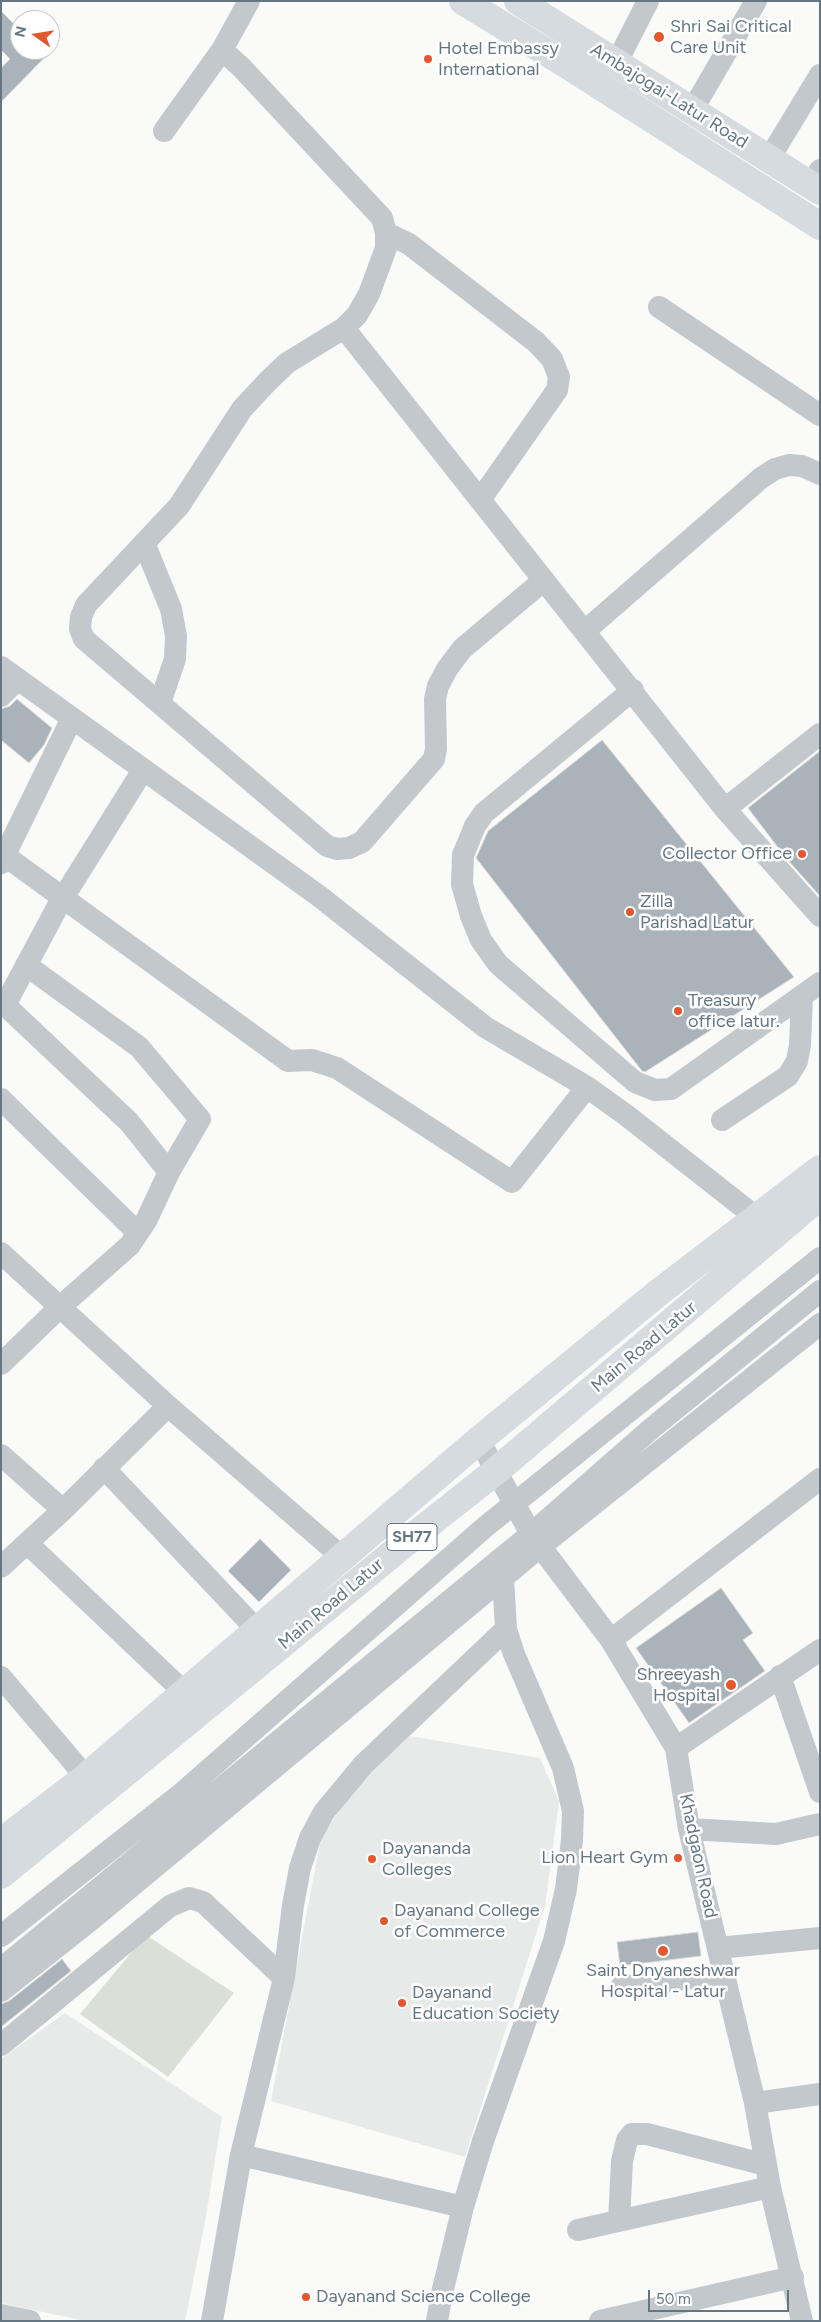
<!DOCTYPE html>
<html>
<head>
<meta charset="utf-8">
<style>
  body { margin:0 }
  #map { position:relative; width:821px; height:2322px; overflow:hidden; background:#fafaf8; font-family:Figtree,sans-serif }
  canvas { display:block }
  .frame { position:absolute; inset:0; border:2px solid #657683; pointer-events:none }
  .north { position:absolute; left:10px; top:10px; width:50px; height:50px; box-sizing:border-box; background:#fff; border:1px solid #c1c8cd; border-radius:50%; rotate:283deg; font-size:14px; font-weight:700; line-height:20px; text-align:center; color:#657683 }
  .north::after { content:''; display:block; margin:auto; width:18px; height:22px; background:#e4572e; clip-path:polygon(50% 0,100% 100%,50% 72%,0 100%) }
  .scale { position:absolute; left:648px; top:2290px; width:141px; height:22px; box-sizing:border-box; border:2px solid #657683; border-top:0; padding-left:6px; font-size:15px; line-height:18px; white-space:nowrap; color:#657683; -webkit-text-stroke:4px #fff; paint-order:stroke }
</style>
</head>
<body>
<div id="map">
<canvas width="821" height="2322"></canvas>
<div class="frame"></div>
<div class="north">N</div>
<div class="scale">50 m</div>
</div>
<script>
const ctx = document.querySelector('canvas').getContext('2d');
ctx.lineJoin = 'round';
function paint(path, color) {
  ctx.fillStyle = color;
  ctx.fill(path, 'evenodd');
}
function poly(rows) {
  const path = new Path2D();
  for (const r of rows) {
    path.moveTo(r[0], r[1]);
    for (let i = 2; i < r.length; i += 2) path.lineTo(r[i], r[i + 1]);
  }
  return path;
}
function trace(path, color, width, dash) {
  ctx.strokeStyle = color;
  ctx.lineWidth = width;
  ctx.lineCap = dash ? 'butt' : 'round';
  ctx.setLineDash(dash || []);
  ctx.stroke(path);
}
function drawText(font, color, halo, rows, align = 'center') {
  ctx.font = font + ' Figtree,sans-serif';
  ctx.lineWidth = 5;
  ctx.setLineDash([]);
  ctx.textBaseline = 'middle';
  ctx.strokeStyle = halo;
  ctx.fillStyle = color;
  for (const [text, x, y, turn = 0] of rows) {
    ctx.save();
    ctx.translate(x, y);
    ctx.rotate((+turn || 0) * Math.PI / 180);
    ctx.textAlign = isNaN(turn) ? turn : align;
    if (halo) ctx.strokeText(text, 0, 0);
    ctx.fillText(text, 0, 0);
    ctx.restore();
  }
}
paint(poly([
  [410,1736,540,1758,559,1801,545,1906,465,2157,271,2101,321,1838,356,1786],
  [65,2013,222,2117,205,2222,185,2321,85,2321,1,2303,1,2059]
]), '#e8e9e9');
paint(poly([
  [146,1935,234,1993,168,2077,80,2014]
]), '#dadfd7');
const building = poly([
  [1,11,20,30,20,50,52,50,1,102,1,68,10,59,1,50,1,11],
  [17,699,52,728,44,745,29,763,1,740,1,709,10,706,17,699],
  [602,740,794,977,645,1072,642,1071,476,858,488,831,602,740],
  [820,751,820,896,786,858,748,808,820,751],
  [260,1539,291,1570,259,1602,228,1571,260,1539],
  [721,1588,753,1633,743,1640,765,1671,689,1723,636,1648,721,1588],
  [698,1932,701,1956,620,1966,617,1942,698,1932],
  [62,1959,71,1971,1,2027,1,2004,9,2001,62,1959]
]);
paint(building, '#aab3b9');
trace(building, '#dcdcda', 1);
trace(poly([
  [222,50,241,67,382,218,386,233,386,248,369,294,357,315,344,328,287,363,268,381,242,409,179,506,86,605,81,617,80,629,84,639,327,846,337,849,349,848,362,842,434,759,436,749,435,699,438,686,447,669,462,649,544,580],
  [616,64,648,1],
  [693,109,756,1],
  [164,131,222,50,249,1],
  [769,159,820,75],
  [810,185,820,170],
  [386,233,409,244,536,342,552,359,559,377,557,390,480,500],
  [659,307,820,415],
  [344,328,725,809,820,916],
  [144,543,171,609,176,636,175,659,160,703],
  [585,631,761,478,775,469,789,465,802,466,820,474],
  [1,667,319,896,485,1027,587,1087,626,1115,757,1218],
  [633,690,484,813,475,826,463,855,462,884,471,916,481,940,498,964,635,1082,655,1090,671,1089,820,983],
  [1,696,18,679],
  [725,809,820,734],
  [1,853,288,1061,312,1060,337,1068,512,1182,587,1087],
  [1,863,72,718],
  [26,965,139,1047,200,1119,169,1172],
  [1,1099,138,1233],
  [722,1120,788,1076,797,1061,800,1045,802,996],
  [1,1253,168,1406,342,1557],
  [1,1364,60,1307,130,1245,146,1221,169,1172,129,1122,5,1005,58,906,143,770],
  [479,1440,531,1534,611,1640,676,1748,689,1829,755,2103,770,2187,802,2321],
  [1,1455,63,1510],
  [104,1468,256,1629],
  [27,1543,184,1692],
  [1,1567,63,1510,168,1406],
  [611,1640,820,1479],
  [780,1676,820,1792],
  [1,1677,86,1777],
  [676,1748,820,1650],
  [689,1829,776,1834,820,1824],
  [1,1936,181,1794,485,1527,820,1258],
  [718,1948,820,1938],
  [1,1969,531,1534,652,1428,820,1291],
  [621,1987,724,1974],
  [1,1991,92,1919,541,1546,820,1324],
  [1,2045,170,1906,189,1898,203,1902,284,1978],
  [755,2103,820,2094],
  [241,2155,463,2207],
  [619,2221,622,2161,627,2140,632,2134,647,2134,766,2165],
  [578,2230,770,2187],
  [1,2315,30,2321],
  [212,2321,241,2155,284,1978,293,1905,300,1868,310,1838,324,1812,363,1765,506,1629],
  [437,2321,442,2293,463,2207,483,2141,554,1941,566,1889,572,1840,573,1811,563,1768,514,1654,506,1629,503,1578],
  [600,2321,793,2277]
]), '#c3c8cc', 22);
trace(poly([
  [463,1,569,66,820,226],
  [518,1,820,191],
  [1,1842,86,1777,479,1440,658,1293,820,1169],
  [1,1875,415,1535,496,1471,820,1196]
]), '#d6dbdf', 28);
for (const [x, y, r, color] of [
  [659,37,6,"#e4572e"],
  [428,59,5,"#e4572e"],
  [802,854,5,"#e4572e"],
  [630,912,5,"#e4572e"],
  [678,1011,5,"#e4572e"],
  [731,1685,6,"#e4572e"],
  [678,1858,5,"#e4572e"],
  [372,1859,5,"#e4572e"],
  [384,1921,5,"#e4572e"],
  [663,1951,6,"#e4572e"],
  [402,2003,5,"#e4572e"],
  [306,2297,5,"#e4572e"]
]) {
  const dot = new Path2D();
  dot.arc(x, y, r, 0, 2 * Math.PI);
  ctx.fillStyle = color;
  ctx.fill(dot);
  trace(dot, '#fff', 2);
}
for (const [x, y, w] of [
  [412,1537,50]
]) {
  const box = new Path2D();
  box.roundRect(x - w / 2, y - 13.5, w, 27, 4);
  ctx.fillStyle = '#fff';
  ctx.fill(box);
  trace(box, '#657683', 1);
}
drawText('bold 16px', '#657683', null, [
  ["SH77",412,1537]
]);
drawText('18px', '#657683', '#fff', [
  ["Shri Sai Critical",670,27],
  ["Care Unit",670,48],
  ["Hotel Embassy",438,49],
  ["International",438,70],
  ["Collector Office",792,854,"right"],
  ["Zilla",640,902],
  ["Parishad Latur",640,923],
  ["Treasury",688,1001],
  ["office latur.",688,1022],
  ["Shreeyash",720,1675,"right"],
  ["Hospital",720,1696,"right"],
  ["Dayananda",382,1849],
  ["Colleges",382,1870],
  ["Lion Heart Gym",668,1858,"right"],
  ["Dayanand College",394,1911],
  ["of Commerce",394,1932],
  ["Saint Dnyaneshwar",663,1971,"center"],
  ["Hospital - Latur",663,1992,"center"],
  ["Dayanand",412,1993],
  ["Education Society",412,2014],
  ["Dayanand Science College",316,2297]
], 'left');
drawText('18px', '#657683', '#fff', [
  ["Ambajogai-Latur Road",669,96,32],
  ["Main Road Latur",644,1347,-40],
  ["Main Road Latur",331,1604,-40],
  ["Khadgaon Road",698,1856,78]
]);
</script>
</body>
</html>
